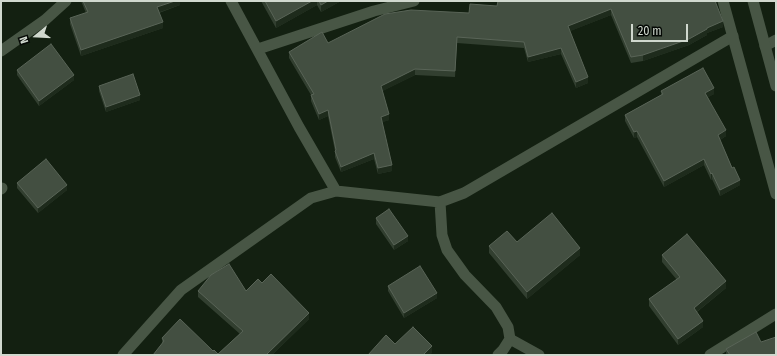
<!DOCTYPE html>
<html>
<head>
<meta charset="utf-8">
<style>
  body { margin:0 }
  #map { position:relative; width:777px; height:356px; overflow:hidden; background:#132011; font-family:"Fira Sans Condensed",sans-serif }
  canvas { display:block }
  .frame { position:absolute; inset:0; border:2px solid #d0d8ce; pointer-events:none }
  .north { position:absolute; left:16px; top:16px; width:40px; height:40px; -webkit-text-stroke:3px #040804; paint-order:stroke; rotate:252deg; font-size:11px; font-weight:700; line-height:16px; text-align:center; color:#d0d8ce }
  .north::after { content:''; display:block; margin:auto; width:14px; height:18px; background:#d0d8ce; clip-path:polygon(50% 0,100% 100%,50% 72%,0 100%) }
  .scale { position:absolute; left:631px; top:24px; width:57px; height:18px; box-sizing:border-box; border:2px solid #d0d8ce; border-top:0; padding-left:5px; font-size:12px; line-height:14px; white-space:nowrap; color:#d0d8ce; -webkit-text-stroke:3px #040804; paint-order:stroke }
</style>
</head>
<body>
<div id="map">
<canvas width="777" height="356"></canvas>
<div class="frame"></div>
<div class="north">N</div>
<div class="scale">20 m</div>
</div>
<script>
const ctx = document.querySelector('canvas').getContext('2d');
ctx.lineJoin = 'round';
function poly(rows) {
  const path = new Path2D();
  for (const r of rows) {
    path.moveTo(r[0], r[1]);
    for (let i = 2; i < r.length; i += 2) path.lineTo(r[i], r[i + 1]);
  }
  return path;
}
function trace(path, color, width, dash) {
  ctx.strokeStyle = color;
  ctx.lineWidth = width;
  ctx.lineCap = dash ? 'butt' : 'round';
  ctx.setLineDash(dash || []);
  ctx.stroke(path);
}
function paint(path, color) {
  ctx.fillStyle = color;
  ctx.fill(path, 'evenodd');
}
trace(poly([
  [231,1,299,127,336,191],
  [765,46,776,40],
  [258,49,374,11,414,1],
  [1,51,45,20,66,1],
  [1,189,2,188],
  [440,202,442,235,447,250,465,275,496,307,508,327,510,339,503,350,498,355],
  [510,339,539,355],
  [123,355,181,290,311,198,336,191,440,202,464,193,733,36],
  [710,355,776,314]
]), '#485645', 11);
trace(poly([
  [723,1,776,194],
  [753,1,776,86]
]), '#485645', 11);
paint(poly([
  [81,1,180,1,180,5,159,13,163,28,81,56,70,24,70,18,86,13],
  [261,1,341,1,321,12,317,5,276,28],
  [717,1,716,4,723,27,707,33,707,35,689,45,643,61,631,63,611,15,570,31,588,83,576,88,561,54,528,62,524,48,457,43,455,77,415,75,382,91,389,120,382,122,392,171,378,174,374,159,341,172,335,157,335,151,328,116,319,120,311,101,311,95,289,58,289,52,328,43,469,13,497,6],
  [17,70,74,80,39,106,17,75],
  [99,86,140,100,106,112,99,91],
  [661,91,714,94,708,97,726,136,720,140,740,185,720,196,712,179,711,180,704,165,664,187,637,137,634,138,625,121,625,115,661,95],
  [17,183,67,190,38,213,17,188],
  [376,218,408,241,394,250,376,224],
  [489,246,580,255,527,299,489,253],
  [662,255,726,288,697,312,703,327,678,345,649,306,649,299,677,280,662,262],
  [262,283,309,319,272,355,153,355,162,344,162,338,213,351,218,354,240,334,198,297,198,291,246,291],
  [388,286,437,298,404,318,388,291],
  [761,342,776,355,726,355,726,349]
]), '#323f30');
paint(poly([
  [175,1,180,1,180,5,157,13,157,7],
  [312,1,317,1,317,5,276,28,276,21],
  [328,1,341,1,321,12,321,5],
  [611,9,611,15,568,32,568,26],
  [723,21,723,27,707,33,707,35,689,45,643,61,643,55],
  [163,22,163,28,81,56,81,50],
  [561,48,561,54,528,62,528,57],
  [415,69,415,75,381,92,381,86],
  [74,75,74,80,39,106,39,101],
  [588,77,588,83,576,88,576,82],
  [714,88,714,94,705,99,705,93],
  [140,95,140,100,106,112,106,107],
  [328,110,328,116,319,120,319,114],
  [389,114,389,120,381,123,381,117],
  [726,130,726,136,718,141,718,135],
  [637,131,637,137,634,138,634,132],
  [374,153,374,159,341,172,341,167],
  [704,159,704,165,664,187,664,181],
  [392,165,392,171,378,174,378,168],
  [712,173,712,179,711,180,711,174],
  [740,180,740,185,720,196,720,190],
  [67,185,67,190,38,213,38,208],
  [408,236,408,241,394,250,394,245],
  [580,248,580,255,527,299,527,292],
  [726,281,726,288,694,314,694,308],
  [437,293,437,298,404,318,404,313],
  [309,313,309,319,272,355,266,355],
  [703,321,703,327,678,345,678,339],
  [432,346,432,353,430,355,423,355]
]), '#1e2b1c');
const building = poly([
  [83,1,175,1,157,7,163,22,81,50,70,18,88,12,83,1],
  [265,1,312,1,276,21,265,1],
  [319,1,328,1,321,5,319,1],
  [498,1,715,1,723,21,707,28,707,29,689,39,643,55,631,57,611,9,568,26,588,77,576,82,561,48,528,57,524,42,457,37,455,71,415,69,381,86,389,114,381,117,392,165,378,168,374,153,341,167,335,151,336,150,328,110,319,114,311,95,314,94,289,52,322,32,328,43,385,14,411,10,469,13,470,4,497,6,498,1],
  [51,44,74,75,39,101,17,70,51,44],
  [703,68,714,88,705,93,726,130,718,135,732,168,734,167,740,180,720,190,712,173,711,174,704,159,664,181,637,131,634,132,625,115,663,94,661,91,703,68],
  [133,74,140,95,106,107,99,86,133,74],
  [46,159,67,185,38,208,17,183,46,159],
  [389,209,408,236,394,245,376,218,389,209],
  [552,213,580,248,527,292,489,246,507,231,517,242,552,213],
  [687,234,726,281,694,308,703,321,678,339,649,299,680,277,662,255,687,234],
  [229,264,246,291,258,279,262,283,271,274,309,313,266,355,153,355,164,341,162,338,180,319,213,351,214,350,218,354,243,331,198,291,211,275,229,264],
  [420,266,437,293,404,313,388,286,420,266],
  [413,327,432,346,423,355,368,355,386,335,395,344,413,327],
  [756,332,761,342,776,337,776,355,730,355,726,349,756,332]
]);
paint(building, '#434f41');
trace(building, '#596457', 1);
</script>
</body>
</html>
